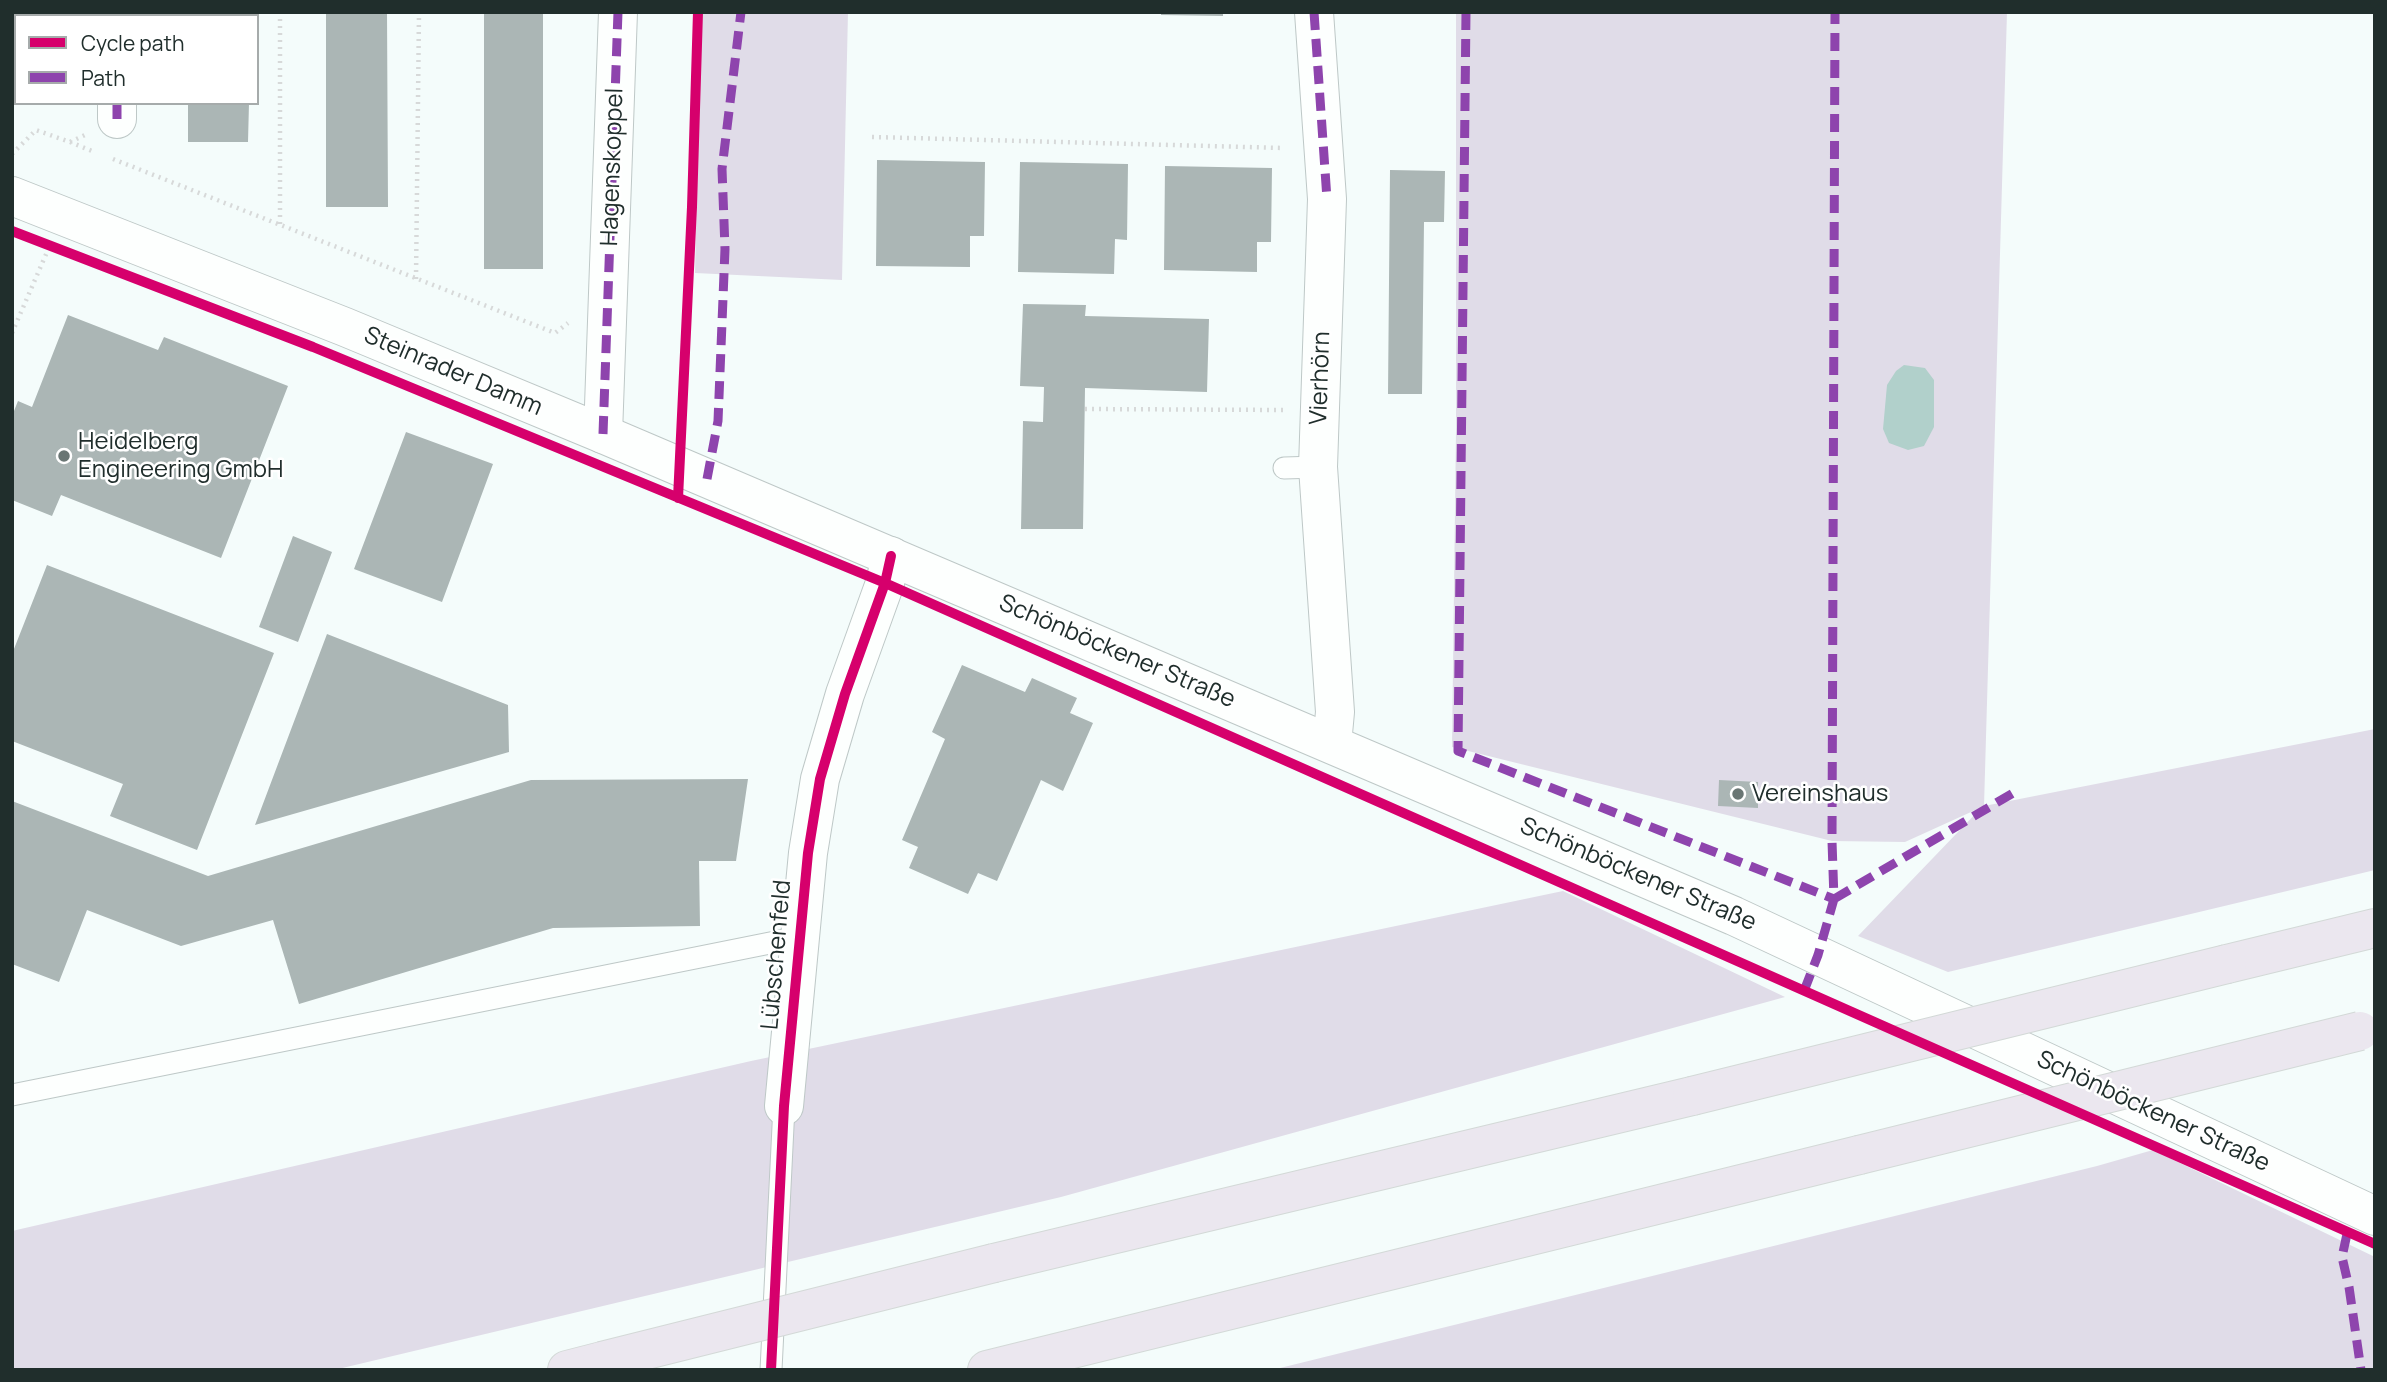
<!DOCTYPE html>
<html>
<head>
<meta charset="utf-8">
<style>
  body { margin:0 }
  #map { position:relative; width:2387px; height:1382px; overflow:hidden; background:#f4fcfb; font-family:Manrope,sans-serif }
  canvas { display:block }
  .frame { position:absolute; inset:0; border:14px solid #202e2c; pointer-events:none }
  .legend { position:absolute; left:14px; top:14px; width:245px; height:91px; box-sizing:border-box; background:#fff; border:2px solid #a6abab; margin:0; padding:9px 12px; list-style:none; font-size:21px; color:#202e2c }
  .legend li { display:flex; align-items:center; gap:14px; height:35px }
  .legend b { width:35px; border:2px solid #a6abab }
</style>
</head>
<body>
<div id="map">
<canvas width="2387" height="1382"></canvas>
<div class="frame"></div>
<ul class="legend">
<li><b style="height:9px;background:#d6006c"></b>Cycle path</li>
<li><b style="height:9px;background:#8e44ad"></b>Path</li>
</ul>
</div>
<script>
const ctx = document.querySelector('canvas').getContext('2d');
ctx.lineJoin = 'round';
function paint(path, color) {
  ctx.fillStyle = color;
  ctx.fill(path, 'evenodd');
}
function poly(rows) {
  const path = new Path2D();
  for (const r of rows) {
    path.moveTo(r[0], r[1]);
    for (let i = 2; i < r.length; i += 2) path.lineTo(r[i], r[i + 1]);
  }
  return path;
}
function trace(path, color, width, dash) {
  ctx.strokeStyle = color;
  ctx.lineWidth = width;
  ctx.lineCap = dash ? 'butt' : 'round';
  ctx.setLineDash(dash || []);
  ctx.stroke(path);
}
function drawText(font, color, halo, rows, align = 'center') {
  ctx.font = font + ' Manrope,sans-serif';
  ctx.lineWidth = 5;
  ctx.setLineDash([]);
  ctx.textBaseline = 'middle';
  ctx.strokeStyle = halo;
  ctx.fillStyle = color;
  for (const [text, x, y, turn = 0] of rows) {
    ctx.save();
    ctx.translate(x, y);
    ctx.rotate((+turn || 0) * Math.PI / 180);
    ctx.textAlign = isNaN(turn) ? turn : align;
    if (halo) ctx.strokeText(text, 0, 0);
    ctx.fillText(text, 0, 0);
    ctx.restore();
  }
}
paint(poly([
  [701,12,848,12,842,280,695,273],
  [1456,12,2007,12,1984,806,2375,729,2375,870,1948,972,1858,936,1982,807,1905,842,1832,841,1452,747,1456,430],
  [1563,891,1785,997,1061,1197,334,1370,12,1370,12,1231,751,1061],
  [2153,1150,2375,1257,2375,1370,1272,1370,2097,1166]
]), '#e0dce8');
paint(poly([
  [1904,365,1925,368,1934,380,1934,427,1924,446,1908,450,1889,443,1883,429,1887,385,1896,371]
]), '#b1d0cb');
paint(poly([
  [20,12,87,12,87,16,20,16],
  [189,12,249,12,249,16,189,16],
  [326,12,387,12,388,207,326,207],
  [484,12,543,12,543,269,484,269],
  [1161,12,1223,12,1223,16,1161,15],
  [16,29,16,48,12,48,12,30],
  [188,103,249,103,248,142,188,142],
  [877,160,985,162,984,236,970,236,970,267,876,266],
  [1020,162,1128,164,1127,240,1115,239,1114,274,1018,272],
  [1165,166,1272,168,1271,242,1257,242,1257,272,1164,270],
  [1390,170,1445,171,1444,222,1424,222,1422,394,1388,394],
  [1023,304,1086,305,1085,316,1209,319,1207,392,1085,388,1083,529,1021,529,1023,421,1043,422,1044,387,1020,386],
  [68,315,158,350,164,337,288,386,221,558,61,495,52,516,12,500,12,416,18,401,32,407],
  [406,432,493,464,442,602,354,569],
  [293,536,332,552,298,642,259,627],
  [47,565,274,653,197,850,110,816,123,784,12,741,12,654],
  [327,634,508,705,509,752,255,825],
  [962,665,1025,692,1032,678,1077,698,1070,713,1093,723,1063,791,1041,780,997,881,978,873,968,894,909,868,918,847,902,840,945,739,932,732],
  [748,779,736,861,699,861,700,926,553,928,299,1004,273,920,181,946,87,910,59,982,12,964,12,801,208,876,531,780],
  [1719,780,1758,782,1758,808,1718,806]
]), '#abb6b5');
const service = poly([
  [1284,468,1318,467],
  [12,1095,800,937],
  [771,1370,784,1106]
]);
const minor = poly([
  [1314,12,1327,199,1318,467,1335,712,1332,744],
  [119,16,119,12],
  [117,119,117,103],
  [603,434,618,12],
  [784,1106,808,853,820,779,845,694,885,583,891,556]
]);
const secondary = poly([
  [12,196,345,327,603,434,1734,916,2375,1216]
]);
const motorway = poly([
  [2227,964,2375,928],
  [994,1263,1692,1096],
  [567,1370,602,1361],
  [987,1370,1859,1155]
]);
trace(service, '#bec8c7', 23);
trace(minor, '#bec8c7', 40);
trace(secondary, '#bec8c7', 40);
trace(motorway, '#d3d9d7', 40);
trace(poly([
  [280,12,280,226],
  [872,137,1284,148],
  [70,142,92,151],
  [12,154,36,130,70,142,85,135],
  [113,159,555,333,568,323],
  [416,279,419,12],
  [12,333,47,252],
  [1085,409,1283,410]
]), '#d7d9d9', 4.5, [2, 5]);
trace(service, '#fdfffe', 21);
trace(minor, '#fdfffe', 38);
trace(secondary, '#fdfffe', 38);
trace(motorway, '#ebe7ef', 38);
const motorwayBridge = poly([
  [1692,1096,2227,964],
  [1859,1155,2360,1031],
  [602,1361,994,1263]
]);
trace(motorwayBridge, '#d3d9d7', 40, []);
trace(motorwayBridge, '#ebe7ef', 38);
trace(poly([
  [1314,12,1327,199],
  [1466,12,1458,751,1834,899],
  [119,16,119,12],
  [117,119,117,103],
  [603,434,618,12],
  [707,479,718,421,725,249,722,169,741,12],
  [1834,899,2013,793],
  [1804,991,1818,955,1834,899,1832,841,1835,12],
  [2347,1234,2342,1257,2349,1287,2361,1370]
]), '#8e44ad', 9, [18, 9]);
trace(poly([
  [12,231,313,347,885,583,2375,1244],
  [678,498,692,207,698,12],
  [771,1370,784,1106,808,853,820,779,845,694,885,583,891,556]
]), '#d6006c', 10);
for (const [x, y, r, color] of [
  [64,456,7,"#6a7674"],
  [1738,794,7,"#6a7674"]
]) {
  const dot = new Path2D();
  dot.arc(x, y, r, 0, 2 * Math.PI);
  ctx.fillStyle = color;
  ctx.fill(dot);
  trace(dot, '#fff', 2.5);
}
drawText('24px', '#202e2c', '#fff', [
  ["Hagenskoppel",613,167,-88],
  ["Steinrader Damm",453,372,23],
  ["Vierhörn",1321,378,-88],
  ["Schönböckener Straße",1117,652,23],
  ["Schönböckener Straße",1638,875,23],
  ["Lübschenfeld",777,955,-85],
  ["Schönböckener Straße",2153,1112,25]
]);
drawText('24px', '#202e2c', '#fff', [
  ["Heidelberg",78,442],
  ["Engineering GmbH",78,470],
  ["Vereinshaus",1752,794]
], 'left');
</script>
</body>
</html>
